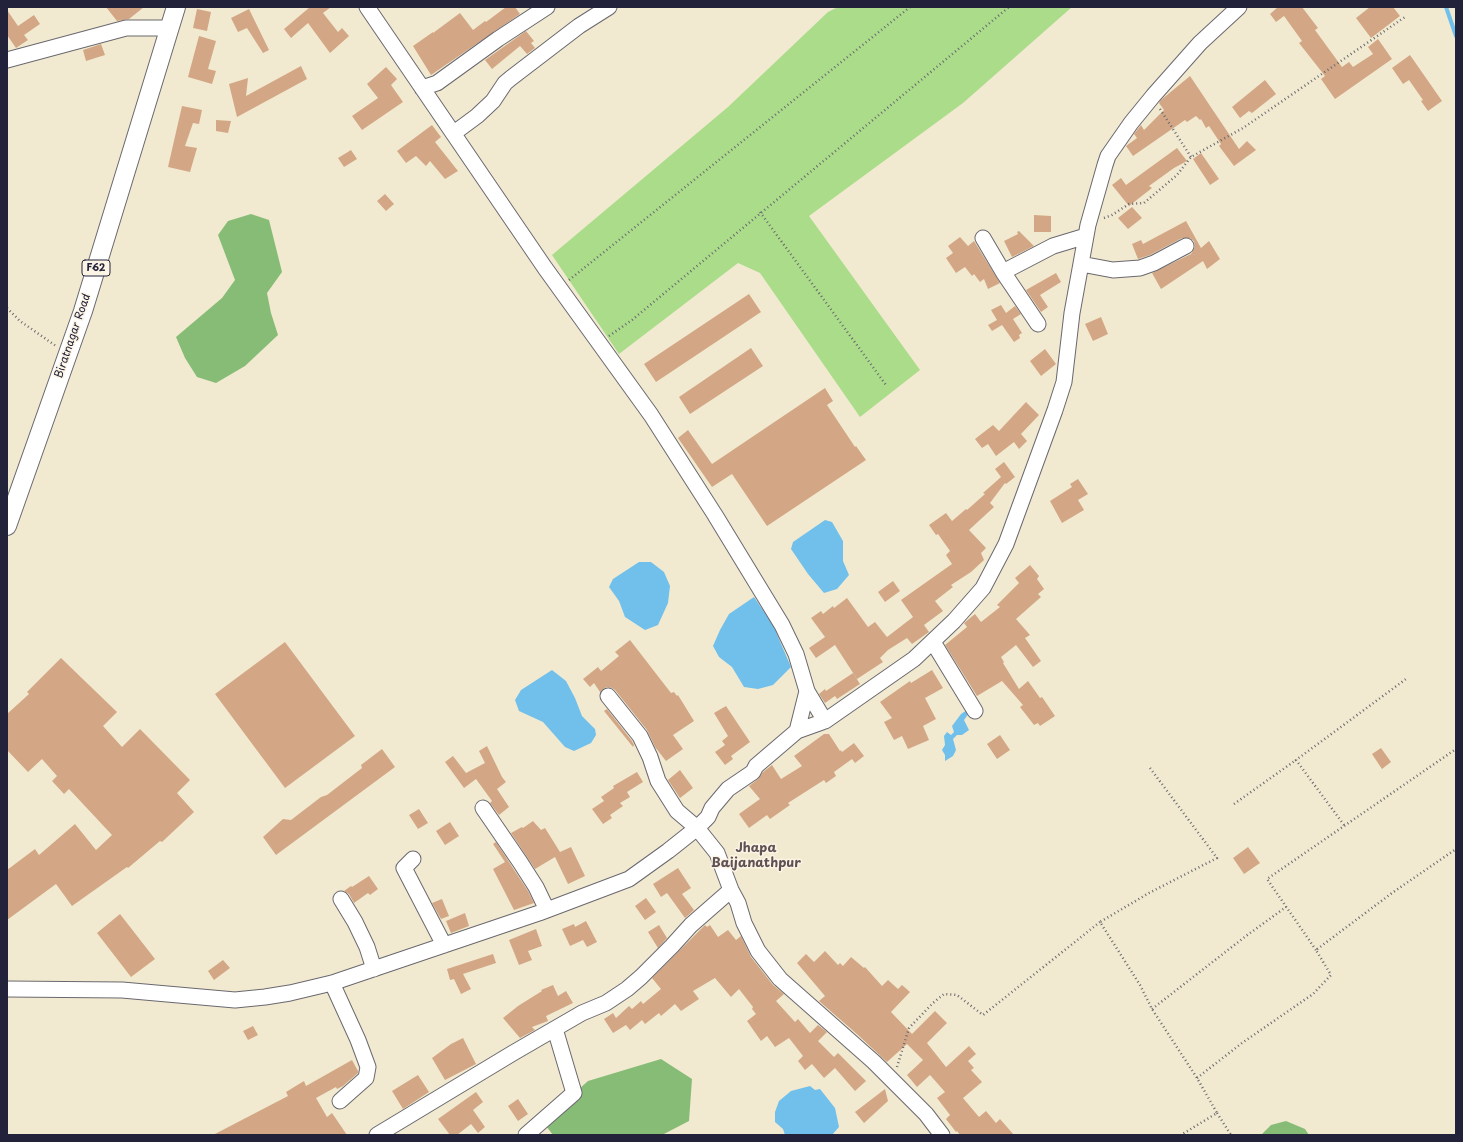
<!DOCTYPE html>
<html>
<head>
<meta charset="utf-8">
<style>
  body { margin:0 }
  #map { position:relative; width:1463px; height:1142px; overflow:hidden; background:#f1ead0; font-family:"Playpen Sans",sans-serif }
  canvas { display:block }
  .frame { position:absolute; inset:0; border:8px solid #22223b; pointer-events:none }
</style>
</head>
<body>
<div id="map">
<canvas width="1463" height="1142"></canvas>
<div class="frame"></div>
</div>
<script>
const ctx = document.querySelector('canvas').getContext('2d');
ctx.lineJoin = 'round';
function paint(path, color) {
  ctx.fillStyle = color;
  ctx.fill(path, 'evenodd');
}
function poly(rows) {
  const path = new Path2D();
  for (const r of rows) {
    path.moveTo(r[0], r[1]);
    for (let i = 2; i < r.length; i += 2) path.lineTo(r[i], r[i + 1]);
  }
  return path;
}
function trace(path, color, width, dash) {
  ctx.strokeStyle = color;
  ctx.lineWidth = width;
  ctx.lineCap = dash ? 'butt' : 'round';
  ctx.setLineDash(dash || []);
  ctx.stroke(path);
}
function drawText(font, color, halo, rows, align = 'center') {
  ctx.font = font + ' "Playpen Sans",sans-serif';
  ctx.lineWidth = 3;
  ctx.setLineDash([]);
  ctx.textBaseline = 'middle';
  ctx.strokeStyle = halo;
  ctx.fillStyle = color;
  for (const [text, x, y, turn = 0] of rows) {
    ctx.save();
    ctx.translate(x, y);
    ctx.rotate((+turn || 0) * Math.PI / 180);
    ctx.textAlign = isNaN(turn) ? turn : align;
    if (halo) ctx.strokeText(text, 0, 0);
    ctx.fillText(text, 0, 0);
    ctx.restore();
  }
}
paint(poly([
  [838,7,1072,7,963,103,809,216,920,370,860,417,760,273,738,263,619,354,552,255,728,107,828,12]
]), '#aadc8a');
paint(poly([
  [251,214,269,220,282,272,267,293,271,313,278,335,245,366,216,383,197,377,185,358,176,337,222,298,235,280,218,235,228,221],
  [661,1059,692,1079,689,1121,662,1135,553,1135,546,1126,579,1089,588,1081],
  [1286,1121,1305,1129,1309,1135,1261,1135,1271,1125]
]), '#87bc76');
paint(poly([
  [825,520,832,522,843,541,843,561,849,575,837,589,824,593,808,574,791,549,793,542],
  [639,562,651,562,664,572,670,586,668,603,658,625,645,630,625,617,619,601,609,587,613,579],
  [754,597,773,625,791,667,773,685,758,689,744,687,732,667,719,657,713,646,720,630,729,614],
  [552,670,566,681,575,698,582,716,595,729,596,735,591,743,574,751,565,747,543,722,519,711,515,700,521,690],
  [967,710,969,713,964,720,969,730,962,735,957,735,953,739,956,750,953,756,945,761,945,755,942,750,945,745,944,736,947,732,951,735,954,732,952,726,961,714],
  [810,1086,815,1090,820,1089,835,1108,839,1127,832,1135,785,1135,783,1129,775,1122,775,1112,779,1101,791,1091]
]), '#70c0eb');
trace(poly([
  [1446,7,1456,36]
]), '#70c0eb', 4);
paint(poly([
  [106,7,144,7,129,19,117,21],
  [310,7,331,7,323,13,338,32,342,28,349,36,330,53,308,23,291,38,284,29],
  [506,7,515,7,520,14,431,75,413,46,433,32,433,33,460,13,473,30,485,21,486,22],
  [1278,7,1302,7,1318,28,1315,30,1342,67,1349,62,1353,67,1373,54,1368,47,1378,39,1392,59,1335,99,1321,79,1325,76,1299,43,1302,41,1284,16,1276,22,1270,14],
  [1370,7,1393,7,1400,16,1371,38,1356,18],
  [197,9,211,12,207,31,193,28],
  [249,9,269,50,263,53,247,28,238,32,231,18],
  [7,10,18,26,34,15,40,24,24,35,28,40,16,48,7,35],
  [526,31,534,41,531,43,535,48,527,54,520,46,492,69,485,60],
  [199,36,216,41,208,69,216,71,212,84,188,77],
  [101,44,105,55,86,61,83,50],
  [1410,55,1442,101,1428,111,1421,101,1423,100,1409,80,1403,84,1392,68],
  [301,66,307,79,237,117,229,84,248,78,246,96],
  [386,67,397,79,391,85,403,102,362,130,352,116,378,98,367,84],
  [1190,76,1239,149,1247,141,1256,150,1234,166,1219,146,1221,144,1209,126,1206,128,1201,119,1200,120,1196,116,1187,122,1185,120,1133,156,1126,146,1137,138,1134,134,1141,125,1144,130,1164,110,1159,103,1161,100],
  [1265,80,1276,94,1252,113,1249,111,1240,118,1232,107],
  [182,106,202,110,199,124,193,123,185,146,197,148,190,172,168,167],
  [216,120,231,121,228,133,216,131],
  [432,125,441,137,435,142,458,171,445,179,430,161,426,166,416,156,406,163,397,151],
  [1177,148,1187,161,1174,168,1149,186,1152,188,1129,206,1112,185,1121,178,1126,185],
  [351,150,357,159,344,167,338,158],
  [1201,153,1219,179,1210,185,1193,159],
  [385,194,394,204,386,211,377,201],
  [1132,207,1142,218,1128,229,1118,218],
  [1034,215,1051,216,1051,232,1034,232],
  [1186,221,1201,248,1209,241,1220,259,1207,269,1203,261,1161,289,1152,273,1191,254,1195,247,1194,241,1190,238,1182,238,1150,255,1138,259,1132,244,1141,240,1143,244],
  [1019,231,1034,246,1012,257,1004,241,1018,234,1017,232],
  [960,237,968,246,974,241,1000,283,988,289,984,279,980,282,974,274,972,276,965,267,956,273,946,258,953,253,948,246],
  [1056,273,1061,282,1040,295,1048,307,1041,312,1026,290],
  [749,294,761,312,656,382,644,364],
  [1001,305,1006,313,1015,306,1021,314,1013,319,1022,333,1019,335,1020,338,1014,342,1002,325,992,331,988,325,997,320,991,310],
  [1101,317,1108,334,1093,341,1085,324],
  [751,348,763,366,690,414,679,397],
  [1045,349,1056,364,1041,376,1030,361],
  [825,388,833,401,827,405,855,447,856,446,866,460,767,526,732,474,712,487,678,438,688,430,712,464],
  [1026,402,1039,415,1021,434,1027,441,1019,449,1014,442,996,456,988,444,982,448,975,439,993,425,999,431],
  [1004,462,1015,477,1006,484,1005,483,990,503,994,507,969,530,986,548,981,553,984,560,971,572,951,585,953,587,935,601,943,611,924,625,929,632,912,644,907,638,888,650,880,658,883,662,857,679,835,645,816,658,809,648,825,637,811,618,821,611,823,614,833,606,834,608,847,598,868,627,875,622,887,637,913,617,901,600,952,564,946,555,950,551,938,534,936,535,929,525,946,513,952,521,966,509,967,510,985,494,983,493,1001,477,995,469],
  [1078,479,1088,494,1078,500,1084,510,1062,523,1050,501,1072,487,1070,484],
  [1030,565,1039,576,1037,579,1044,589,1038,594,1041,597,1016,619,1030,635,1025,638,1041,661,1033,667,1016,645,1001,657,1004,662,1003,663,1019,689,1028,681,1040,698,1042,697,1055,716,1040,726,1038,723,1034,725,1020,707,1023,705,1002,681,977,696,945,645,967,627,964,623,975,614,981,622,1000,607,997,605,1019,583,1015,578],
  [893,581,900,591,885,602,878,592],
  [630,640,671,693,674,692,677,696,678,695,694,721,673,735,683,749,666,761,655,747,647,730,615,690,612,688,607,687,603,689,600,692,594,683,590,687,583,679,598,667,601,671,619,656,615,652],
  [285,642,355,736,285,788,215,694],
  [61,658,117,712,103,726,122,747,140,729,190,780,177,793,194,812,162,842,160,841,128,868,127,867,72,906,56,884,7,920,7,870,35,849,39,855,75,824,96,850,112,835,69,789,64,794,52,781,57,776,42,759,28,772,7,750,7,714,29,694,27,692],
  [932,670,943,688,925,698,936,719,923,726,929,740,908,749,902,736,894,740,884,722,892,718,880,702,910,681,911,683],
  [853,673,860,684,837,699,835,696,825,703,819,694,825,689,826,691],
  [726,706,750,742,731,756,733,759,725,765,715,752,725,745,722,741,728,736,714,713],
  [607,709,632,741,634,745,633,747,604,711],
  [824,734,829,734,840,751,841,750,842,752,854,743,864,756,855,763,852,759,834,772,836,776,826,783,824,780,788,803,790,805,770,819,767,815,749,828,739,814,760,799,749,786,758,779,763,772,772,765,781,779,802,766,794,756],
  [1000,735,1010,750,997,759,987,744],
  [487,746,502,777,506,782,497,789,509,807,499,815,490,803,492,801,476,779,464,788,445,762,453,756,466,773,485,763,479,751],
  [1381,748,1391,762,1382,769,1372,754],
  [382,749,395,767,276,855,263,837,283,819,291,820,321,797,327,795,362,768,361,765],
  [680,770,693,788,680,798,668,780],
  [637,772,643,782,627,792,630,797,620,803,623,806,610,815,612,818,603,824,592,809,604,801,601,797,614,788,613,786],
  [419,809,428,823,418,829,409,815],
  [533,821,541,830,545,828,560,852,571,847,585,876,568,884,555,857,535,869,511,833,522,827,523,828],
  [450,822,459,836,445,845,436,831],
  [496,842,528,891,534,903,514,910,493,869,505,862,493,844],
  [1248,847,1260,863,1244,874,1233,858],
  [678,868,691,888,682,894,694,910,685,918,667,893,661,897,653,884],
  [369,876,378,889,370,895,368,893,354,903,349,894,344,891,351,886,352,887],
  [646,898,656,912,645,920,635,906],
  [442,899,449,916,441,919,432,903],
  [465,913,469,926,451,933,446,921],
  [120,914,155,959,131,977,97,933],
  [586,921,597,942,587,947,583,940,570,946,562,929,574,924,575,927],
  [659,925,667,938,658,948,648,932],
  [705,925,707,927,710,925,718,937,728,930,736,940,741,936,751,957,773,985,784,994,776,1001,795,1022,798,1019,810,1033,818,1025,827,1032,818,1041,834,1057,838,1053,866,1081,855,1091,835,1068,824,1078,812,1064,805,1070,798,1061,803,1056,789,1038,775,1047,767,1036,761,1041,747,1021,756,1014,752,1009,753,1007,739,989,731,997,715,978,693,991,699,999,681,1011,675,1004,661,1016,659,1013,645,1024,642,1020,630,1030,626,1025,613,1033,604,1019,613,1013,616,1018,629,1006,632,1009,641,1001,643,1004,661,989,652,978],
  [536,929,542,946,528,951,532,960,519,965,509,940],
  [825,951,838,965,840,963,843,966,851,957,864,968,865,967,882,986,888,980,898,989,902,985,910,992,891,1012,912,1034,935,1011,947,1023,927,1043,946,1067,969,1046,976,1054,968,1061,974,1068,971,1070,982,1082,963,1098,979,1117,986,1111,996,1123,1000,1119,1014,1135,960,1135,957,1131,956,1132,946,1119,950,1115,937,1098,945,1092,930,1075,917,1087,907,1075,923,1060,907,1044,887,1062,858,1035,819,1001,825,996,797,963,806,954,814,962],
  [493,954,496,963,463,974,471,989,461,994,454,979,450,980,447,969],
  [223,960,230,968,214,980,208,971],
  [553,985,558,996,566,991,573,1003,546,1016,548,1021,532,1027,535,1030,520,1038,503,1018,518,1006,542,991,541,990],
  [253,1026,258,1035,248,1040,243,1031],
  [463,1038,476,1064,445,1080,432,1058,451,1044],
  [352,1060,358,1071,358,1073,343,1086,337,1089,336,1087,316,1098,327,1117,332,1113,347,1135,213,1135,288,1096,286,1092,304,1081,306,1086],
  [418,1075,429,1092,403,1109,392,1091],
  [885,1089,888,1101,864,1123,855,1112],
  [476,1092,483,1102,473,1110,485,1127,478,1133,471,1124,457,1135,450,1135,438,1119],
  [518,1099,528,1114,518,1121,508,1106]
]), '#d3a785');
const minor = poly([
  [367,7,545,268,651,415,715,515,782,625,796,654,807,691,797,731],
  [7,60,126,28,170,28],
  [422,88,437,83,498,39,547,7],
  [454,133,477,116,493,101,505,83,511,78,579,26,609,7],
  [983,238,1003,272,1038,324],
  [1081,264,1113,270,1140,268,1154,263,1186,246],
  [1003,272,1053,246,1086,236],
  [933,642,975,711],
  [807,691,825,721],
  [608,696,640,736,650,757,658,781,677,811,697,828,717,853,731,890,738,903,744,923,758,951,780,979,874,1062,926,1114,942,1135],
  [483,808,520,862,536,887,547,910],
  [413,859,404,868,444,945],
  [341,899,355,922,367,947,374,969],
  [332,983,358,1040,368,1067,366,1078,340,1101],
  [7,989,122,990,235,1000,265,997,290,993,332,983,539,913,629,879,668,851,697,828,708,817,712,808,728,789,753,772,756,766,797,731,825,721,914,659,954,621,983,588,1006,544,1055,410,1064,382,1072,313,1088,225,1105,165,1108,156,1131,123,1153,96,1200,43,1239,7],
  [377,1135,513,1053,582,1013,606,1003,627,989,641,977,672,946,691,925,731,890],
  [526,1135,574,1093,555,1029]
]);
const major = poly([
  [7,526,83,311,176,7]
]);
trace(minor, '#6a686f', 17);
trace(major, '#6a686f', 20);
trace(poly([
  [1160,109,1191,157],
  [760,212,886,385],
  [1104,218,1112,215,1129,204,1144,203,1177,175,1191,157,1243,128,1405,17],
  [569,280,910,7],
  [7,308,20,321,56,346],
  [609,336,632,320,1009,7],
  [1150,768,1217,858,1149,893,1100,922,1140,985,1152,1009,1197,1078,1217,1113,1181,1135],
  [1234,804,1296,760],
  [1344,825,1296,760,1406,679],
  [1316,950,1267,879,1456,749],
  [1152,1009,1246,936,1286,907],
  [897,1067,909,1028,933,1003,944,994,957,995,983,1015,1100,922],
  [1197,1078,1242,1043,1313,994,1331,975,1316,950,1392,893,1456,849],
  [1217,1113,1231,1135]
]), '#6a686f', 2.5, [1, 3]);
trace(minor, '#fff', 15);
trace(major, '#fff', 18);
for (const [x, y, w] of [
  [96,268,28]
]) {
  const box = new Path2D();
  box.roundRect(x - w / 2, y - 8, w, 16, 3);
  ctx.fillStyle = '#fcf5e5';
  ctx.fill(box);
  trace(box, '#22223b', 1);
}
drawText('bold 10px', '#22223b', null, [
  ["F62",96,268]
]);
drawText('11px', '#22223b', '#fcf5e5', [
  ["Biratnagar Road",73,336,-71]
]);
drawText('bold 13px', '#605155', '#fcf5e5', [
  ["Jhapa",756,848],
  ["Baijanathpur",756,863]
]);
</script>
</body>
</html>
